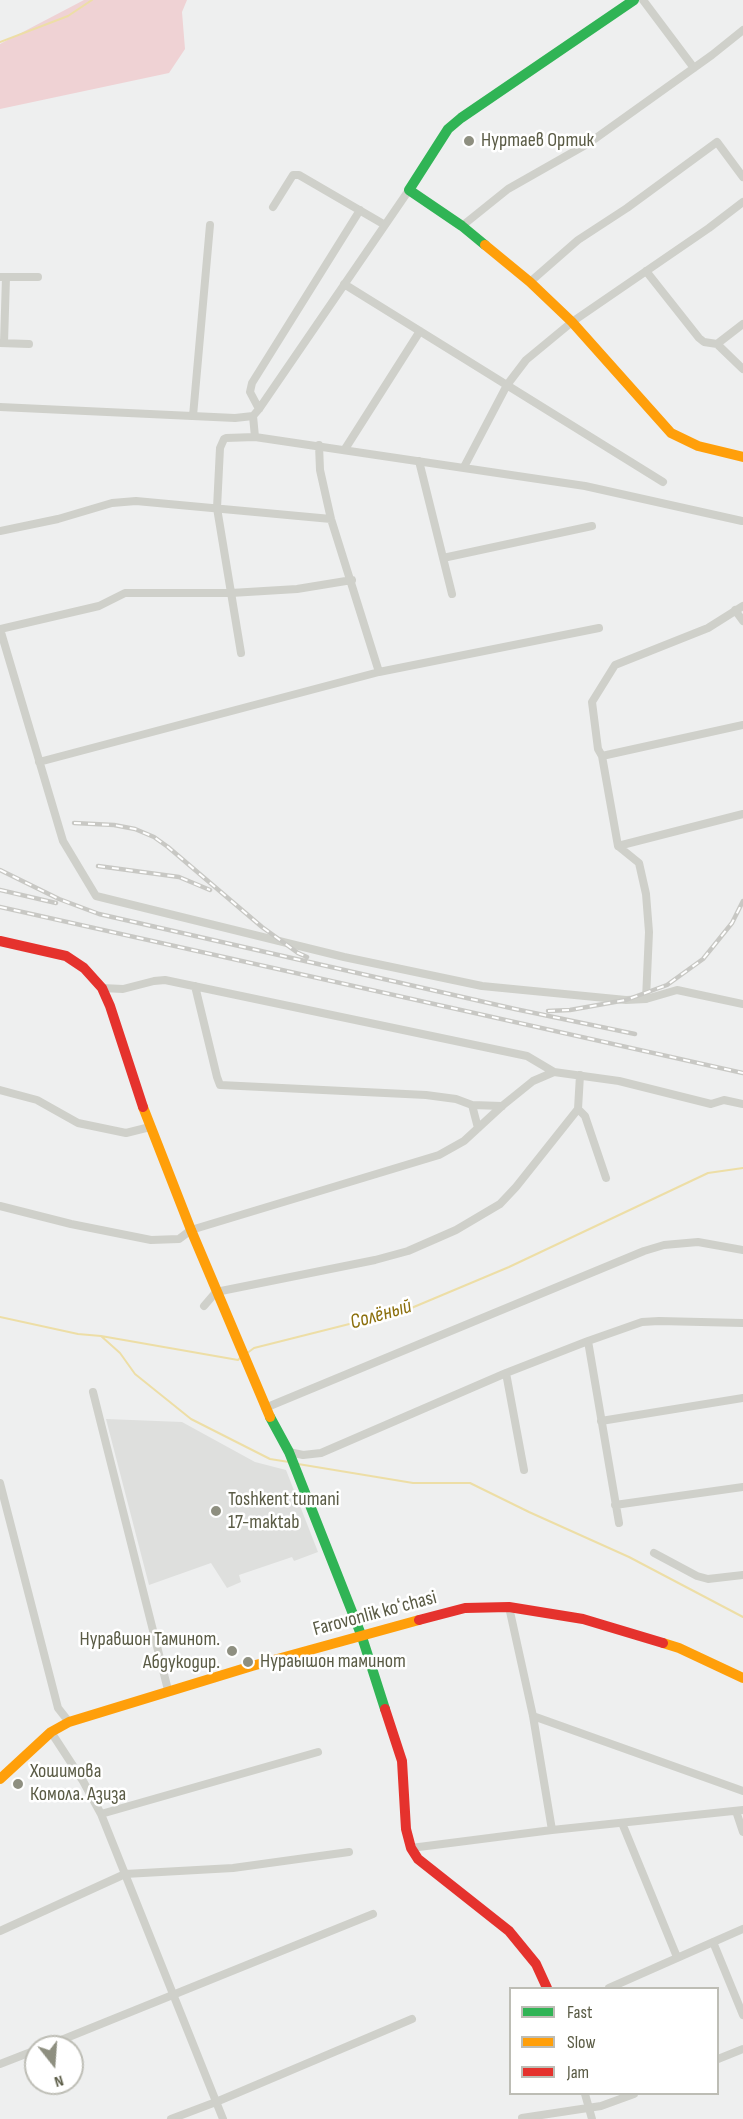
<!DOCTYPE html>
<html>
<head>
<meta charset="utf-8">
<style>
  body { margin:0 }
  #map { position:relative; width:743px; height:2119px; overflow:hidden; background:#eeefef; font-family:"Sofia Sans Condensed",sans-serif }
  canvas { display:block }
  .legend { position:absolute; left:509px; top:1987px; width:210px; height:108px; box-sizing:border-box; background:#fff; border:2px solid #bdbdb5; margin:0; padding:8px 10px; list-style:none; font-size:18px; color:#5a5b45 }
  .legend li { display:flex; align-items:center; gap:12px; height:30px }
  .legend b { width:30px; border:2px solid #bdbdb5 }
  .north { position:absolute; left:24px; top:2035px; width:60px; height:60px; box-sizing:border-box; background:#fff; border:2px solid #bdbdb5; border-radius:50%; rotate:163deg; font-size:16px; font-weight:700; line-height:24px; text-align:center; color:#5a5b45 }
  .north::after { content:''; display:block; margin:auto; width:21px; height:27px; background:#8e8f80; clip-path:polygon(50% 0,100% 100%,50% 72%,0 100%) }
</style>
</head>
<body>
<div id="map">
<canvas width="743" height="2119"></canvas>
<ul class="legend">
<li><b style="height:8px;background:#30b455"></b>Fast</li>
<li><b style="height:8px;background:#ff9f0a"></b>Slow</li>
<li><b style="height:8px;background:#e5322d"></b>Jam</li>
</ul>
<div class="north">N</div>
</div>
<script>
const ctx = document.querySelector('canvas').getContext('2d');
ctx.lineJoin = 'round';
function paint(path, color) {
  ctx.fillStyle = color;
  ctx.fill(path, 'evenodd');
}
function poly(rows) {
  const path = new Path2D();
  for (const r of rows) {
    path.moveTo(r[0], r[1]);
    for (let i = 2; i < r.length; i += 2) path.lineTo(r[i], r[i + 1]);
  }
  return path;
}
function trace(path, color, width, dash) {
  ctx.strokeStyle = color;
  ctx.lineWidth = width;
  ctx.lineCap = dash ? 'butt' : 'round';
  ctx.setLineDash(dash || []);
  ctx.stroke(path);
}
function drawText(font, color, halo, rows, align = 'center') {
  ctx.font = font + ' "Sofia Sans Condensed",sans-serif';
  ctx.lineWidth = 5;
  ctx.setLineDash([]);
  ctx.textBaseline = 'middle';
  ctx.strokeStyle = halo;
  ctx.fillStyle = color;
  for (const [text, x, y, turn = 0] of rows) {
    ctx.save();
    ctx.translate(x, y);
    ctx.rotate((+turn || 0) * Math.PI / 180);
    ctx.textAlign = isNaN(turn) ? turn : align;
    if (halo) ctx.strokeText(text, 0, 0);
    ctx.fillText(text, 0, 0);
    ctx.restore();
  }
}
paint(poly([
  [106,1419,182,1422,255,1462,286,1470,318,1552,294,1561,292,1557,239,1575,241,1582,227,1588,211,1563,149,1585]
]), '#dedfdd');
paint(poly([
  [84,0,187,0,182,12,185,49,169,73,0,109,0,44]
]), '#efd2d4');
trace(poly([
  [0,42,68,16,92,0],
  [0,1317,78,1334,101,1336,238,1360,241,1357],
  [101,1336,120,1353,135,1374,191,1419,270,1459,289,1462],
  [246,1354,254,1348,409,1309,509,1267,708,1173,743,1168],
  [298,1464,413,1483,470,1483,529,1512,629,1557,743,1617]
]), '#eddea6', 2);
trace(poly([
  [643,0,694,68],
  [273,207,293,175,299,175,385,225],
  [462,226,508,189,589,143,712,55,743,30],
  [646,271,699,338,704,342,717,344,743,369],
  [0,277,38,277],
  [530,282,578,240,627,208,717,142,743,177],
  [344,284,663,482],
  [0,343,29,344],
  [4,343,6,277],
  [717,344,743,324],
  [0,407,235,418,253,416,259,409,409,190],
  [259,409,250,392,252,383,360,210],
  [193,416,210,225],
  [253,416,255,437,585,486,742,521],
  [319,445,320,470,331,519,379,672],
  [345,449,420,331],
  [419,461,452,594],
  [464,467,507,385,526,360,572,322,709,228,743,202],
  [0,531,58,519,112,503,136,501,331,519],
  [443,558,592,526],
  [735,610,743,621],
  [0,629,63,841,96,896,344,957,482,986,626,1000,646,999,677,990,743,1004],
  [0,629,99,606,125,593,231,593,297,589,352,580],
  [241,653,217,508,220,448,224,439,226,438,255,437],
  [602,756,743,725],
  [39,762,379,672,599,628],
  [618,846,743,814],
  [195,986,217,1077,220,1085,426,1095,456,1099,472,1105,502,1106],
  [102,988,123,989,154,981,165,980,527,1056,554,1072],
  [646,999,649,932,646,894,639,863,618,846,602,756,598,749,592,702,615,665,708,628,743,606],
  [0,1090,37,1100,78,1123,126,1133,150,1127],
  [472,1105,478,1128],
  [578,1109,585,1116,606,1178],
  [0,1206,71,1224,151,1240,179,1239,191,1230,439,1155,464,1141,502,1106,533,1081,554,1072,619,1081,711,1104,724,1100,743,1104],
  [204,1306,216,1292,375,1260,408,1251,456,1230,500,1204,516,1187,578,1109,580,1075],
  [588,1341,619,1523],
  [506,1373,524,1470],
  [93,1392,168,1690],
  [265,1408,644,1251,664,1245,698,1242,743,1250],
  [601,1421,743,1398],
  [289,1452,303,1455,321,1453,506,1373,588,1341,642,1322,659,1321,743,1323],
  [0,1483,58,1708,69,1722],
  [615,1505,743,1487],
  [654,1553,697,1576,708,1579,743,1575],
  [509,1607,533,1716,552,1830],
  [533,1716,743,1791],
  [51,1732,83,1781,101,1814,223,2119],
  [736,1811,743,1832],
  [101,1814,318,1752],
  [622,1823,677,1957],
  [411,1848,552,1830,743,1810],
  [0,1931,125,1874,233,1868,349,1852],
  [713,1942,743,2015],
  [609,1988,743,1929],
  [44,2047,373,1914],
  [718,2059,743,2049],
  [0,2064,36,2050],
  [585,2094,592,2119],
  [522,2118,601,2106,634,2094],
  [171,2119,216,2102,412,2019]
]), '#cfd0ca', 8);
trace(poly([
  [485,245,462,226,409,190,448,129,461,118,634,0],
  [270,1417,289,1452,362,1637,385,1709]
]), '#30b455', 10);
trace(poly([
  [485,245,530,282,572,322,671,433,698,446,743,457],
  [143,1107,191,1230,270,1417],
  [663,1643,679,1648,743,1678],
  [0,1779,51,1732,69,1722,252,1666,419,1620]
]), '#ff9f0a', 10);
trace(poly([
  [0,941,66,956,84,968,102,988,110,1006,143,1107],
  [419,1620,465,1608,509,1607,583,1619,663,1643],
  [385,1709,402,1761,406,1829,411,1848,418,1859,509,1931,536,1964,547,1988]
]), '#e5322d', 10);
const rail = poly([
  [74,823,114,825,135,829,154,837,168,847,262,927,298,953,307,957],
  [98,866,179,877,210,890],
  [0,870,59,899,99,914,515,1009,635,1034],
  [0,890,56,903],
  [0,907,743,1073],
  [548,1011,570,1010,626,1000,667,985,703,959,732,923,743,901]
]);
trace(rail, '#c8c8c4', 4.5);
trace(rail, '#fff', 2, [7]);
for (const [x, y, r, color] of [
  [469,141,6,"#8e8f80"],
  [216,1511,6,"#8e8f80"],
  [232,1651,6,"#8e8f80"],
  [248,1662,6,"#8e8f80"],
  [18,1784,6,"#8e8f80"]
]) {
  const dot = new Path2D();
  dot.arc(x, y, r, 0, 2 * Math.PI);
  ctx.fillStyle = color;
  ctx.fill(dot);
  trace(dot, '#fff', 2);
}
drawText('20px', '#5a5b45', '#fff', [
  ["Нуртаев Ортик",481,141],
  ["Toshkent tumani",228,1500],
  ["17-maktab",228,1523],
  ["Нуравшон Таминот.",220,1640,"right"],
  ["Абдукодир.",220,1663,"right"],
  ["Нураышон таминот",260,1662],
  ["Хошимова",30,1772],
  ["Комола. Азиза",30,1795]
], 'left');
drawText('20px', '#5a5b45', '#fff', [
  ["Farovonlik koʻchasi",375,1614,-15]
]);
drawText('italic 21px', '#8b6f0c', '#fff', [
  ["Солёный",381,1315,-16]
]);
</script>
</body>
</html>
